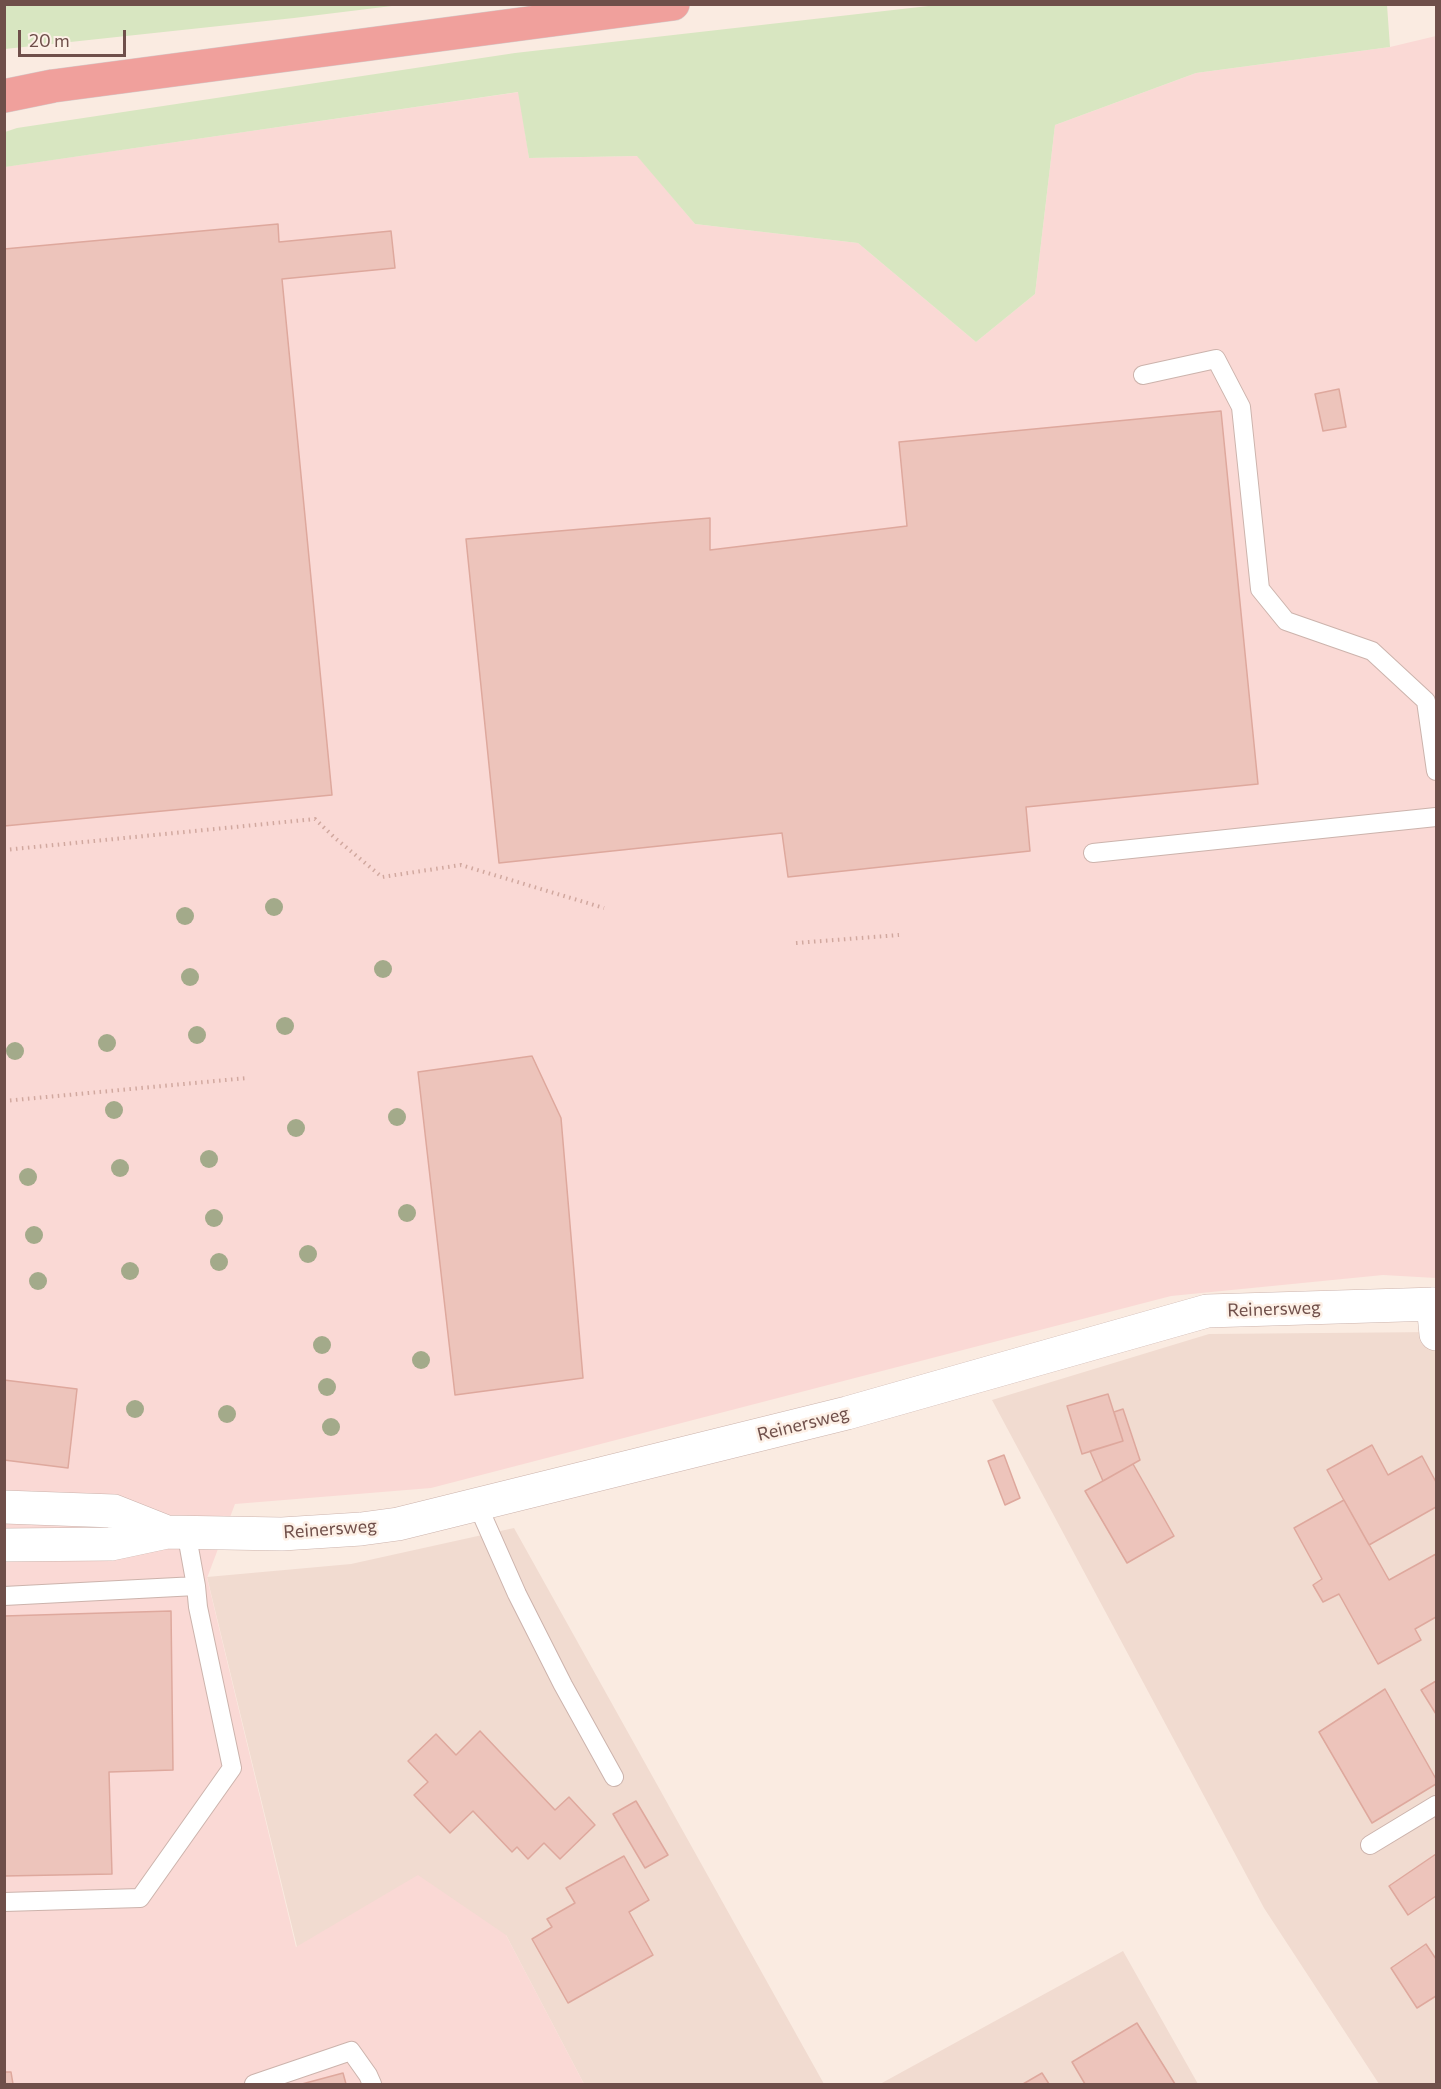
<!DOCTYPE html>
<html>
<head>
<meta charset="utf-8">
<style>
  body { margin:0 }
  #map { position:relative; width:1441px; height:2089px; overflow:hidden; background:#faebe1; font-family:Commissioner,sans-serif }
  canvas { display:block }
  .frame { position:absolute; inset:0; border:6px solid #6f4f4a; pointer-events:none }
  .scale { position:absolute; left:18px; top:30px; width:108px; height:27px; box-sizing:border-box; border:3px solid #6f4f4a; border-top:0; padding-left:8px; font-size:18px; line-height:21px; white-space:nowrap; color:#6f4f4a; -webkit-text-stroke:4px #fdf0e6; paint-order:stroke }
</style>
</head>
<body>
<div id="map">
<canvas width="1441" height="2089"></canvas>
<div class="frame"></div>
<div class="scale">20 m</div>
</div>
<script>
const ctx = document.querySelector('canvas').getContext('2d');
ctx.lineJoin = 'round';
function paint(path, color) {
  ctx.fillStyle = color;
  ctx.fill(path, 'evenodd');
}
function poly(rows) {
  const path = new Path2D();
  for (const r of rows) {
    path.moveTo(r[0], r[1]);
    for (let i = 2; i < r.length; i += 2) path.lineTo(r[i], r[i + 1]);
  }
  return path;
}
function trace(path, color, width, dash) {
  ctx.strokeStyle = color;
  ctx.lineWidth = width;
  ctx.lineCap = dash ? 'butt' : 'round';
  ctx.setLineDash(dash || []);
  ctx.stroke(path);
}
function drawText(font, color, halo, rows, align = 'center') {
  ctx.font = font + ' Commissioner,sans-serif';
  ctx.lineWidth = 5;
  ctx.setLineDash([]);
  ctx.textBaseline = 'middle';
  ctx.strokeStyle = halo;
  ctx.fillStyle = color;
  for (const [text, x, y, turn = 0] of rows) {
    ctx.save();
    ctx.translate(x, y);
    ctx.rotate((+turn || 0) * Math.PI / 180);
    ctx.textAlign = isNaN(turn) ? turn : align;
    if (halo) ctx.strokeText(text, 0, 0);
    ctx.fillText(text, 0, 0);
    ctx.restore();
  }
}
paint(poly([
  [1436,1332,1436,2084,1379,2084,1264,1908,992,1400,1209,1334],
  [514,1528,824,2084,584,2084,506,1935,297,1947,207,1577,351,1564],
  [1123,1951,1198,2084,880,2084]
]), '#f1dbd0');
paint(poly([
  [1436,36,1436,1278,1383,1275,1171,1296,431,1488,235,1504,207,1578,296,1947,418,1875,506,1935,584,2084,5,2084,4,167,519,92,529,158,638,156,695,224,858,243,976,342,1035,294,1055,125,1196,73,1390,47]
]), '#fad9d5');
paint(poly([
  [946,4,1387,5,1390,47,1196,73,1055,125,1035,294,976,342,858,243,695,224,637,156,529,158,518,92,5,167,5,132,17,128,515,53],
  [4,5,5,4,400,5,294,18,5,49]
]), '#d8e6c1');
const building = poly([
  [278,224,279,242,391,231,395,268,282,279,332,795,4,826,4,249,278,224],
  [1339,389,1346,427,1323,431,1315,394,1339,389],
  [1221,411,1258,784,1026,807,1030,851,788,877,782,833,499,863,466,539,710,518,710,550,907,526,899,442,1221,411],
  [532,1056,561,1118,583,1378,455,1395,418,1072,532,1056],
  [4,1380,77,1389,68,1468,4,1460,4,1380],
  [1108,1394,1123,1441,1082,1454,1067,1406,1108,1394],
  [1123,1409,1140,1460,1103,1481,1090,1451,1123,1441,1114,1412,1123,1409],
  [1372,1445,1388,1475,1422,1456,1436,1482,1436,1507,1369,1545,1327,1470,1372,1445],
  [1004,1455,1020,1498,1005,1505,988,1461,1004,1455],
  [1133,1464,1174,1536,1127,1563,1085,1491,1133,1464],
  [1344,1500,1389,1580,1436,1554,1436,1617,1415,1629,1421,1640,1378,1664,1339,1594,1323,1602,1313,1585,1322,1579,1294,1528,1344,1500],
  [171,1611,173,1770,109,1772,112,1874,4,1876,4,1616,171,1611],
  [1436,1681,1436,1714,1421,1690,1436,1681],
  [1385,1689,1436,1779,1436,1784,1372,1823,1319,1732,1385,1689],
  [480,1731,555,1810,569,1797,595,1825,560,1859,544,1843,528,1859,517,1847,512,1852,473,1811,450,1833,414,1795,428,1782,408,1761,436,1734,456,1755,480,1731],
  [636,1801,668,1855,645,1868,613,1814,636,1801],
  [1436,1854,1436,1896,1408,1915,1389,1886,1436,1854],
  [624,1856,649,1900,629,1912,653,1955,568,2003,532,1939,552,1927,547,1919,575,1903,566,1888,624,1856],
  [1426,1944,1436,1959,1436,1996,1417,2008,1391,1968,1426,1944],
  [1137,2023,1175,2084,1085,2084,1072,2062,1137,2023],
  [4,2072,11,2072,13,2084,4,2084,4,2072],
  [343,2073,346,2084,302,2084,343,2073],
  [1042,2073,1049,2084,1023,2084,1042,2073]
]);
paint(building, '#edc4bb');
trace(building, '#dea89d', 1.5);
const lane = poly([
  [1143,375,1216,359,1241,407,1260,589,1286,621,1372,651,1426,701,1436,771],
  [1093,853,1436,817],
  [478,1506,517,1594,563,1685,614,1777],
  [4,1596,196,1586,186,1531],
  [1370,1845,1436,1805],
  [4,1902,140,1898,232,1768,198,1607,196,1586],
  [254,2084,351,2051,368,2075,372,2084]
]);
const street = poly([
  [1433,1304,1436,1334],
  [4,1507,114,1511,167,1532],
  [4,1545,111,1544,167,1532,282,1534,361,1529,398,1524,847,1413,1207,1311,1436,1304]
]);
const highway = poly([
  [4,96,53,86,673,4]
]);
trace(lane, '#ccb3ac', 20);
trace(street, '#ccb3ac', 34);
trace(highway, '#d4cac9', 34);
trace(poly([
  [4,850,315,819,335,838,382,877,461,865,604,908],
  [796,943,899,935],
  [4,1101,247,1078]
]), '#d1a89f', 4, [1.5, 4.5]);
trace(lane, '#fff', 18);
trace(street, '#fff', 33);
trace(highway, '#f0a09c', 33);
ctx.fillStyle = '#a3aa8a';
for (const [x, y] of [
  [274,907],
  [185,916],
  [383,969],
  [190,977],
  [285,1026],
  [197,1035],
  [107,1043],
  [15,1051],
  [114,1110],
  [397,1117],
  [296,1128],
  [209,1159],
  [120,1168],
  [28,1177],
  [407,1213],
  [214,1218],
  [34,1235],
  [308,1254],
  [219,1262],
  [130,1271],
  [38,1281],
  [322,1345],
  [421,1360],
  [327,1387],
  [135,1409],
  [227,1414],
  [331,1427]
]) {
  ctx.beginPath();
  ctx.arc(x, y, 9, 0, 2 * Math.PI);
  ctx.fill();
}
drawText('18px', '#6f4f4a', '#fdf0e6', [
  ["Reinersweg",1274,1309,-2],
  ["Reinersweg",803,1424,-14],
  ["Reinersweg",330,1529,-4]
]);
</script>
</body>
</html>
